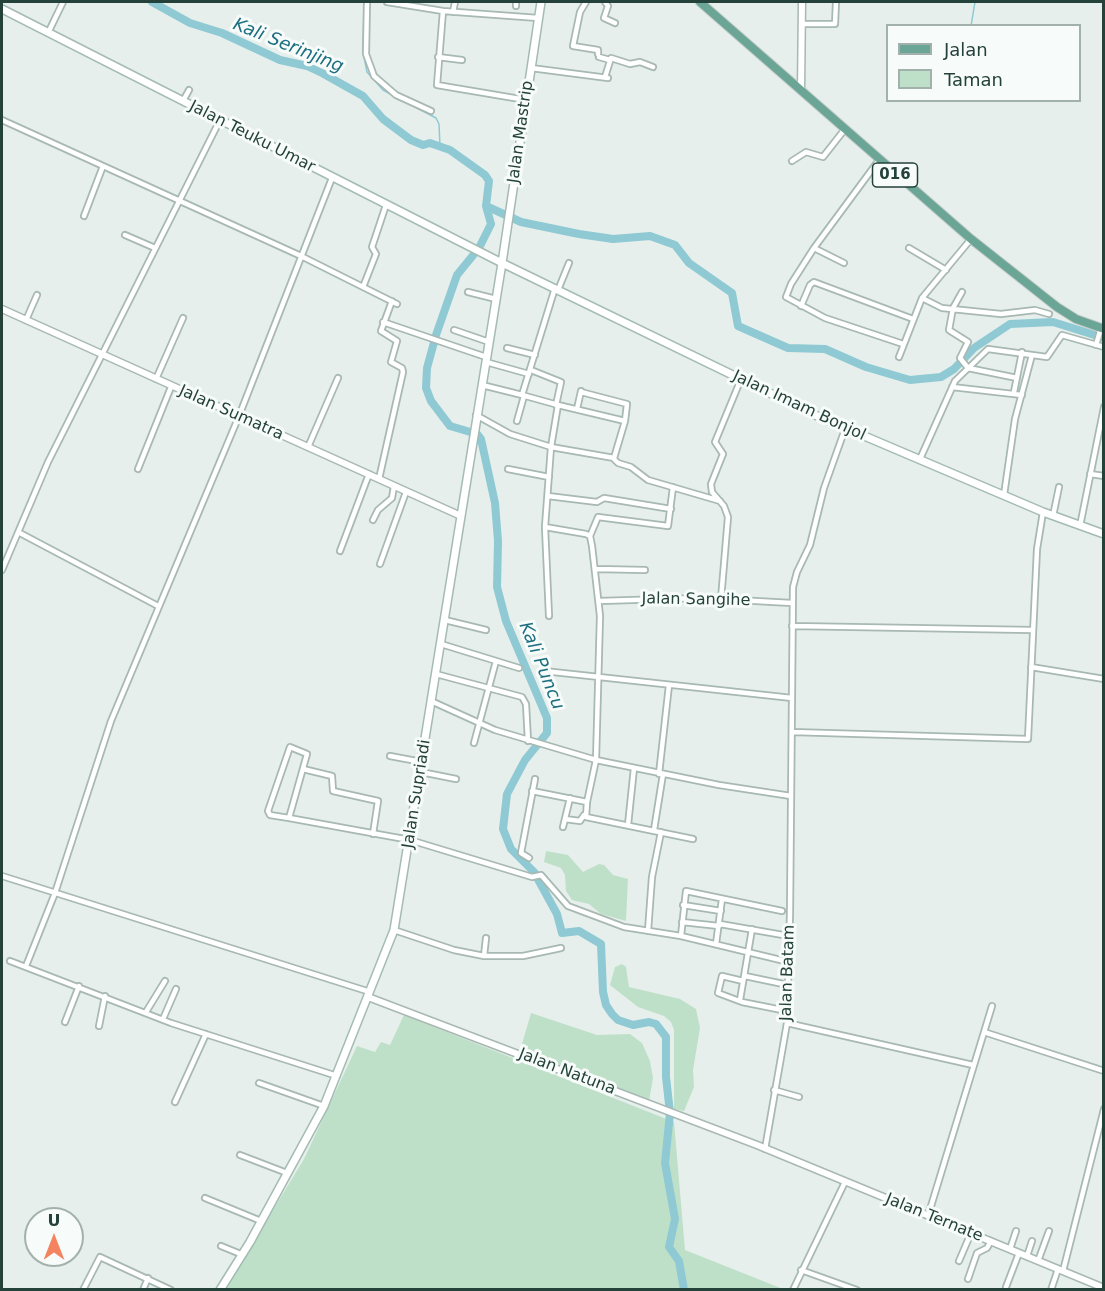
<!DOCTYPE html>
<html>
<head>
<meta charset="utf-8">
<style>
  body { margin:0 }
  #map { position:relative; width:1105px; height:1291px; overflow:hidden; background:#e6efeb; font-family:"DejaVu Sans",sans-serif }
  canvas { display:block }
  .frame { position:absolute; inset:0; border:3px solid #24423a; pointer-events:none }
  .legend { position:absolute; left:886px; top:24px; width:195px; height:78px; box-sizing:border-box; background:#f7fbf9; border:2px solid #a3b1ad; margin:0; padding:8px 10px; list-style:none; font-size:18px; color:#24423a }
  .legend li { display:flex; align-items:center; gap:12px; height:30px }
  .legend b { width:30px; border:2px solid #a3b1ad }
  .north { position:absolute; left:24px; top:1207px; width:60px; height:60px; box-sizing:border-box; background:#f7fbf9; border:2px solid #a3b1ad; border-radius:50%; rotate:0deg; font-size:16px; font-weight:700; line-height:24px; text-align:center; color:#24423a }
  .north::after { content:''; display:block; margin:auto; width:21px; height:27px; background:#f4845f; clip-path:polygon(50% 0,100% 100%,50% 72%,0 100%) }
</style>
</head>
<body>
<div id="map">
<canvas width="1105" height="1291"></canvas>
<div class="frame"></div>
<ul class="legend">
<li><b style="height:8px;background:#6aa596"></b>Jalan</li>
<li><b style="height:16px;background:#bfe0c8"></b>Taman</li>
</ul>
<div class="north">U</div>
</div>
<script>
const ctx = document.querySelector('canvas').getContext('2d');
ctx.lineJoin = 'round';
function paint(path, color) {
  ctx.fillStyle = color;
  ctx.fill(path, 'evenodd');
}
function poly(rows) {
  const path = new Path2D();
  for (const r of rows) {
    path.moveTo(r[0], r[1]);
    for (let i = 2; i < r.length; i += 2) path.lineTo(r[i], r[i + 1]);
  }
  return path;
}
function trace(path, color, width, dash) {
  ctx.strokeStyle = color;
  ctx.lineWidth = width;
  ctx.lineCap = dash ? 'butt' : 'round';
  ctx.setLineDash(dash || []);
  ctx.stroke(path);
}
function drawText(font, color, halo, rows, align = 'center') {
  ctx.font = font + ' "DejaVu Sans",sans-serif';
  ctx.lineWidth = 6;
  ctx.setLineDash([]);
  ctx.textBaseline = 'middle';
  ctx.strokeStyle = halo;
  ctx.fillStyle = color;
  for (const [text, x, y, turn = 0] of rows) {
    ctx.save();
    ctx.translate(x, y);
    ctx.rotate((+turn || 0) * Math.PI / 180);
    ctx.textAlign = isNaN(turn) ? turn : align;
    if (halo) ctx.strokeText(text, 0, 0);
    ctx.fillText(text, 0, 0);
    ctx.restore();
  }
}
paint(poly([
  [546,851,568,855,583,872,599,864,604,865,613,875,628,879,626,921,601,914,589,904,572,900,566,891,565,875,561,868,544,862],
  [622,964,626,967,629,987,680,999,696,1009,700,1028,693,1070,694,1087,684,1111,674,1109,674,1030,671,1022,664,1016,638,1007,610,985,615,967],
  [531,1013,597,1035,630,1034,642,1043,650,1061,653,1078,649,1101,520,1051],
  [404,1015,674,1122,685,1250,783,1289,225,1289,304,1159,357,1046,375,1052,381,1042,390,1045]
]), '#bfe0c8');
trace(poly([
  [364,2,363,52,367,72,383,90,436,118,439,124,440,146],
  [971,26,975,2]
]), '#8ec9d4', 1.5);
trace(poly([
  [152,2,190,23,222,33,280,60,307,66,322,73,363,96,383,119,411,140,423,145,430,143,450,150,485,175,489,181,486,206,521,222,579,234,613,239,650,236,675,245,689,263,732,293,738,326,788,348,825,349,866,367,910,380,941,377,954,369,974,348,1010,324,1053,322,1104,338],
  [486,206,491,224,479,248,457,275,436,335,427,368,426,388,431,401,450,426,477,434,481,439,495,503,498,541,497,587,506,621,547,718,547,733,525,760,507,794,503,829,511,849,534,872,557,914,562,933,579,931,601,944,603,992,606,1005,612,1014,618,1020,633,1025,649,1022,656,1024,666,1037,666,1077,670,1113,665,1163,675,1219,669,1247,679,1261,684,1290]
]), '#8ec9d4', 8);
const minor = poly([
  [367,2,366,54,374,76,396,95,431,111],
  [387,2,443,11,538,18],
  [586,2,580,12,573,46,598,50,598,54],
  [605,2,608,6,604,18,615,23],
  [516,6,516,2],
  [443,11,437,85,526,100],
  [453,12,455,2],
  [803,24,835,24,836,2],
  [48,33,63,2],
  [438,57,462,60],
  [599,57,610,60],
  [531,68,608,78],
  [605,77,611,58,630,64,640,62,653,67],
  [183,101,189,90],
  [2,120,301,256,397,304],
  [879,160,814,248,791,284,786,297,825,318,903,344],
  [792,161,806,152,823,157,845,129],
  [84,216,103,166],
  [125,235,155,248],
  [814,248,844,263],
  [909,248,946,270],
  [363,287,376,254,372,247,386,205],
  [555,288,522,395,558,405,551,447,545,527,586,534,590,536,592,546,600,616,596,760,719,785,791,796],
  [558,290,569,263],
  [468,292,496,299],
  [962,292,953,308,949,330,968,342,960,358,968,368,1017,378],
  [922,298,942,308,1001,314,1035,310,1049,314],
  [801,306,810,285,814,282,913,319],
  [26,320,37,295],
  [383,322,486,357],
  [454,330,489,342],
  [1096,345,1101,328],
  [507,348,535,355],
  [899,357,922,298,971,239],
  [486,362,529,374],
  [531,370,561,382,556,405],
  [156,379,183,318],
  [482,385,522,395],
  [952,387,1022,395],
  [581,392,627,404,625,421],
  [1014,392,1022,352],
  [577,409,581,391],
  [476,415,510,434,551,447,614,458,625,421,558,405],
  [517,421,524,396],
  [308,447,338,378],
  [613,458,618,463,631,467,648,480,720,501],
  [920,459,955,381,988,349,1047,357,1062,335,1104,347],
  [138,469,171,387],
  [508,469,549,477],
  [1090,474,1104,476],
  [379,479,403,372,402,368,391,362,397,341,381,331,392,301],
  [1004,495,1015,419,1032,355],
  [548,496,597,502,604,498,671,509],
  [1053,516,1059,487],
  [373,520,378,510,392,498,394,486],
  [1080,526,1104,407],
  [545,527,549,616],
  [18,532,158,606],
  [590,536,598,517,668,526,673,487],
  [340,551,369,474],
  [380,564,406,492],
  [596,569,645,570],
  [2,570,48,462,220,120],
  [721,599,728,517,724,506,712,492,711,484,723,454,715,442,741,379],
  [599,601,700,598,792,603],
  [445,620,486,630],
  [792,626,1032,630],
  [441,644,519,668],
  [1031,667,1104,679],
  [544,671,792,698],
  [436,674,522,697,526,704,528,741],
  [431,701,495,730,596,760,587,802],
  [792,732,1028,739,1037,549,1043,512],
  [474,743,496,661],
  [390,756,422,762],
  [303,769,332,776,333,791,378,801,373,834],
  [421,772,456,779],
  [659,774,669,685],
  [532,791,587,802,586,817,693,839],
  [289,818,270,815,268,811,290,747,307,754,289,818,410,840,532,877,541,875,568,906,624,927,681,936,789,962],
  [565,819,580,821,584,815],
  [628,825,634,768],
  [563,827,570,798],
  [654,830,663,774],
  [529,858,521,853,535,779],
  [2,876,370,992],
  [683,905,721,911],
  [682,922,719,926],
  [720,924,783,935],
  [394,930,454,950,484,956,523,956,561,948],
  [648,931,652,877,661,832],
  [681,936,686,891,782,911],
  [716,944,722,899],
  [484,956,486,938],
  [10,961,171,1023,337,1076],
  [26,966,55,893,111,721,239,416,332,178],
  [745,976,788,985],
  [743,981,722,976,718,993,742,1002,787,1011],
  [740,1000,752,929],
  [146,1012,165,981],
  [163,1019,176,989],
  [65,1022,79,986],
  [787,1023,973,1065],
  [99,1026,105,996],
  [984,1032,1104,1071],
  [259,1083,324,1106],
  [774,1090,799,1097],
  [175,1102,206,1034],
  [765,1149,787,1023,790,913,793,587,797,572,810,545,824,488,845,429],
  [240,1155,287,1173],
  [205,1198,261,1221],
  [928,1216,992,1006],
  [221,1246,243,1255],
  [1010,1249,1016,1231],
  [1027,1256,1032,1241],
  [959,1261,971,1233],
  [1038,1261,1049,1231],
  [801,1270,857,1290],
  [1063,1271,1104,1109],
  [968,1279,977,1253,987,1248,991,1241],
  [1006,1287,1019,1253],
  [83,1290,100,1257,171,1290],
  [143,1290,148,1278],
  [793,1290,845,1182],
  [1051,1290,1058,1269]
]);
const tertiary = poly([
  [801,90,802,2],
  [2,309,461,516],
  [368,997,757,1145,1104,1288]
]);
const secondary = poly([
  [2,9,502,263,815,415,1043,512,1104,534],
  [220,1290,250,1242,324,1106,394,930,502,263,541,2]
]);
const primary = poly([
  [700,2,971,239,1057,307,1076,319,1104,329]
]);
trace(minor, '#a8b8b2', 8);
trace(tertiary, '#a8b8b2', 9);
trace(secondary, '#a4bbb3', 10);
trace(primary, '#c2cac8', 10);
trace(minor, '#fff', 4.5);
trace(tertiary, '#fff', 6);
trace(secondary, '#fff', 7);
trace(primary, '#6aa596', 8);
for (const [x, y, w] of [
  [895,175,45]
]) {
  const box = new Path2D();
  box.roundRect(x - w / 2, y - 12, w, 24, 4.5);
  ctx.fillStyle = '#f7fbf9';
  ctx.fill(box);
  trace(box, '#24423a', 1.5);
}
drawText('bold 15px', '#24423a', null, [
  ["016",895,175]
]);
drawText('16px', '#24423a', '#f7fbf9', [
  ["Jalan Mastrip",521,132,-82],
  ["Jalan Teuku Umar",252,137,27],
  ["Jalan Imam Bonjol",799,406,25],
  ["Jalan Sumatra",231,413,24],
  ["Jalan Sangihe",696,600,1],
  ["Jalan Supriadi",417,794,-81],
  ["Jalan Batam",788,973,-88],
  ["Jalan Natuna",567,1072,21],
  ["Jalan Ternate",934,1218,22]
]);
drawText('italic 18px', '#1c6f80', '#f7fbf9', [
  ["Kali Serinjing",288,46,22],
  ["Kali Puncu",541,666,68]
]);
</script>
</body>
</html>
